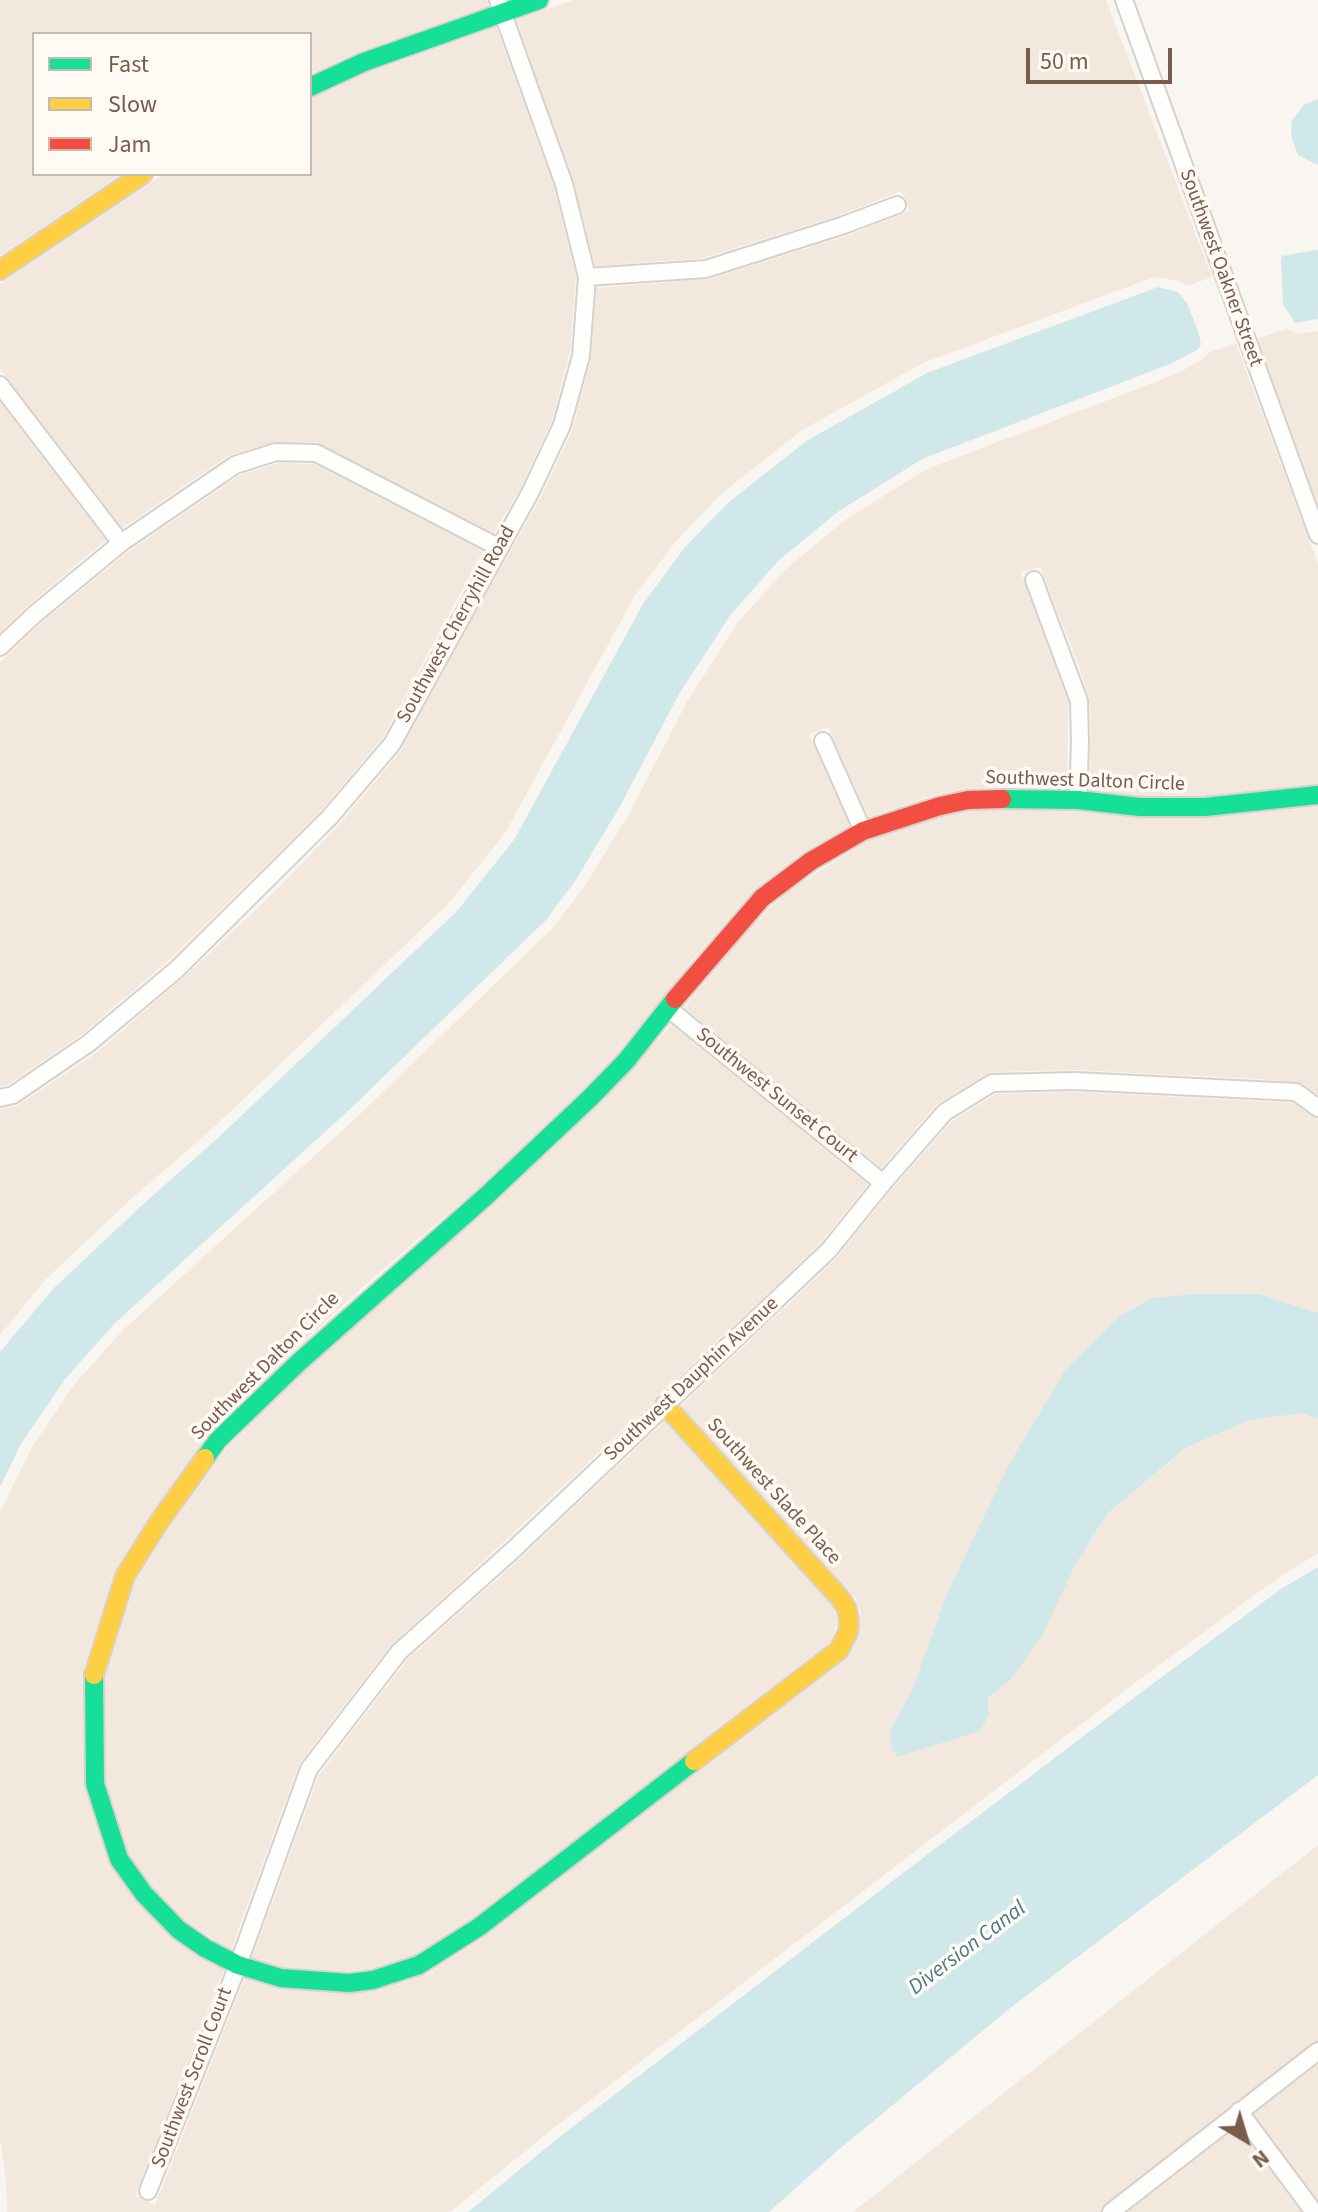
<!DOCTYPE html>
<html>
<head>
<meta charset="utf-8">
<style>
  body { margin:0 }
  #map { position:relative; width:1318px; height:2212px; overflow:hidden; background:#f9f5f0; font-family:"Source Sans 3",sans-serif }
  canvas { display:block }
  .legend { position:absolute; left:32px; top:32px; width:280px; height:144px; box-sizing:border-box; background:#fffaf3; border:2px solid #cabbb1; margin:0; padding:10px 14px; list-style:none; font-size:24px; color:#7a5c4d }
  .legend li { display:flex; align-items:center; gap:16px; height:40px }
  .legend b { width:40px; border:2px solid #cabbb1 }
  .north { position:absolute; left:1206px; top:2100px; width:80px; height:80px; -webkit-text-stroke:6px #fffaf3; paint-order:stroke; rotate:142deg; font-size:22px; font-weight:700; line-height:32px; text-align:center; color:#7a5c4d }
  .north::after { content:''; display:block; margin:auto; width:28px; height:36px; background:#7a5c4d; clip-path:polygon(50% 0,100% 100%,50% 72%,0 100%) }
  .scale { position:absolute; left:1026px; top:48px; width:146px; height:36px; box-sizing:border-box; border:4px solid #7a5c4d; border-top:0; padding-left:10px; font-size:24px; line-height:28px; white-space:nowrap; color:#7a5c4d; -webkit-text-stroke:6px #fffaf3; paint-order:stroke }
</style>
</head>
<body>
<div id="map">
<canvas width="1318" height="2212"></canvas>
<ul class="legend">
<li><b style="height:10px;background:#16e098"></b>Fast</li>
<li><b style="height:10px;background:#ffcf43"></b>Slow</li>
<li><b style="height:10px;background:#f24e42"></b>Jam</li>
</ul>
<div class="north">N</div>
<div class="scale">50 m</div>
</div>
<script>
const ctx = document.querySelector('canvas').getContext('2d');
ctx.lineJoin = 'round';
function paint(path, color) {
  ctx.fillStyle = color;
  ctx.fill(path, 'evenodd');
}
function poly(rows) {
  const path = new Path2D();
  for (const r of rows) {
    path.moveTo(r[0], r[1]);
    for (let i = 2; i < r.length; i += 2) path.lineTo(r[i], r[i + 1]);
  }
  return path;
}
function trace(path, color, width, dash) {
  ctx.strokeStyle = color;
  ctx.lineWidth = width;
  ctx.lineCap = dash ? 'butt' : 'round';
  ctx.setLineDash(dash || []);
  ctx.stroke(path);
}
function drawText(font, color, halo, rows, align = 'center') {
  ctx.font = font + ' "Source Sans 3",sans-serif';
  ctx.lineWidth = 7;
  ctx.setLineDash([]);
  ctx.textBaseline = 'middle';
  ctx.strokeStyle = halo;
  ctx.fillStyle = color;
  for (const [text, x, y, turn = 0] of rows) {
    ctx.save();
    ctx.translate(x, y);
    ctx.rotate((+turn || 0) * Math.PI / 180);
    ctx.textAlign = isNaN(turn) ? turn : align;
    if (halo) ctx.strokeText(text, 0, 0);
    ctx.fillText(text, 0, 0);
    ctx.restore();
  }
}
paint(poly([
  [0,0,487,0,489,6,358,52,310,74,310,34,34,34,34,174,122,174,0,256],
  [574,0,1106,0,1212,277,1187,286,1180,281,1154,277,923,363,802,430,722,493,677,540,634,597,505,833,449,903,212,1129,132,1198,45,1280,0,1335,0,1109,17,1106,96,1053,183,978,264,902,337,827,400,752,458,643,540,499,572,431,591,359,596,288,710,279,849,235,910,211,901,191,840,215,703,258,595,266,574,182,516,20],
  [496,27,554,186,576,277,570,352,552,420,521,487,494,533,315,442,275,442,228,456,122,528,0,369,0,284,164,174,310,174,310,99,368,73],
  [1287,329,1298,334,1318,331,1318,505,1256,339],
  [1236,344,1318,564,1318,784,1203,797,1139,796,1089,790,1091,719,1089,699,1079,666,1040,567,1021,572,1068,702,1067,788,992,787,965,789,935,795,868,817,828,727,809,734,850,825,804,852,754,890,690,963,618,1053,583,1089,478,1188,376,1275,290,1354,210,1432,151,1515,115,1572,84,1669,110,1861,125,1886,154,1920,224,1969,135,2196,155,2205,245,1978,281,1989,349,1993,377,1991,425,1975,486,1936,848,1656,858,1636,858,1615,861,1613,855,1597,852,1597,680,1407,837,1258,891,1190,952,1121,996,1094,1076,1092,1294,1103,1318,1120,1318,1313,1259,1294,1192,1294,1152,1298,1120,1316,1065,1370,1009,1464,948,1591,912,1690,890,1731,989,1715,988,1698,1011,1679,1075,1565,1108,1513,1187,1448,1249,1420,1302,1412,1318,1419,1318,1553,1275,1580,1136,1682,555,2127,450,2212,7,2212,6,2181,0,2139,0,1512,31,1449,74,1385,121,1332,356,1118,554,927,584,887,629,814,688,700,739,621,787,568,845,520,927,469,1174,375,1202,360,1210,352],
  [0,402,106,540,28,605,0,632],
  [279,463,314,464,483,551,383,737,321,811,168,961,82,1034,8,1085,0,1086,0,663,42,622,128,552,240,475],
  [1318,806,1318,1095,1296,1082,1245,1078,1074,1070,990,1072,937,1104,881,1168,684,1008,749,929,790,889,868,841,943,816,971,811,1021,809,1078,810,1141,818,1207,818],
  [672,1024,868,1184,821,1242,779,1283,506,1540,391,1645,299,1764,231,1950,186,1922,152,1887,129,1855,105,1783,105,1673,135,1582,168,1528,227,1448,305,1371,391,1292,493,1205,598,1106],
  [665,1421,832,1605,838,1620,831,1642,472,1918,414,1955,370,1969,347,1971,282,1967,252,1958,319,1775,407,1660,522,1557],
  [1318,1845,1318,2212,853,2212]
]), '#f2e8de');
paint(poly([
  [1318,99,1318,165,1298,155,1291,136,1292,120,1304,105],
  [1318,250,1318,319,1295,323,1283,304,1281,261,1282,256],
  [1158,287,1178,292,1187,303,1199,334,1201,345,1197,350,1170,364,922,459,839,511,779,560,731,614,679,694,619,808,575,881,546,920,349,1110,114,1324,66,1378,22,1442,0,1487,0,1352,53,1289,140,1207,219,1137,457,911,514,840,643,604,685,547,730,501,808,440,927,373],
  [1192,1294,1259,1294,1318,1313,1318,1419,1302,1413,1249,1420,1186,1448,1108,1513,1075,1565,1042,1636,1011,1679,988,1698,989,1715,980,1731,897,1757,892,1749,890,1731,912,1690,948,1591,1009,1464,1065,1370,1120,1316,1152,1298],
  [1318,1567,1318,1775,1014,2005,837,2151,769,2212,468,2212,562,2135,903,1873,1143,1691,1281,1589]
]), '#d0e8ea');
const street = poly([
  [1124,0,1318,535],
  [587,277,706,269,844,225,897,205],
  [0,385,121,543],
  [1034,580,1079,701,1080,743,1078,800],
  [0,647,35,614,121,543,235,465,276,452,316,453,498,547],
  [823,741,863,831],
  [669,1009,883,1183],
  [0,1098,13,1095,89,1043,176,970,329,818,392,744,530,493,562,425,581,356,587,277,564,184,498,0],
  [1239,2111,1314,2212],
  [148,2191,238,1965,309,1769,399,1652,514,1549,829,1250,883,1183,945,1112,992,1083,1075,1081,1296,1092,1318,1108],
  [1111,2212,1318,2051]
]);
const fast = poly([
  [310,87,364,62,539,0],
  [1002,799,1078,800,1140,807,1205,807,1318,795],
  [205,1458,218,1440,298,1363,485,1197,590,1098,626,1061,675,999],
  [94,1675,95,1784,119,1859,144,1894,179,1930,205,1948,238,1965,281,1978,349,1983,373,1980,419,1965,479,1927,694,1761]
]);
const slow = poly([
  [0,270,143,174],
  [665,1405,840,1598,847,1609,849,1621,848,1632,839,1650,694,1761],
  [94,1675,125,1576,159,1522,205,1458]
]);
const jam = poly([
  [675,999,762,898,811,861,863,831,940,806,968,800,1002,799]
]);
trace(street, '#d7d1cb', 20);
trace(fast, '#d9d2cb', 22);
trace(slow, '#d9d2cb', 22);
trace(jam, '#d9d2cb', 22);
trace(street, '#fefefd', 16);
trace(fast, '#16e098', 18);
trace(slow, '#ffcf43', 18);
trace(jam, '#f24e42', 18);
drawText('20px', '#7a5c4d', '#fffaf3', [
  ["Southwest Oakner Street",1220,268,70],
  ["Southwest Cherryhill Road",457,625,-61],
  ["Southwest Dalton Circle",1085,782,2],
  ["Southwest Sunset Court",776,1096,39],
  ["Southwest Dalton Circle",266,1367,-45],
  ["Southwest Dauphin Avenue",692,1380,-43],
  ["Southwest Slade Place",773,1492,48],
  ["Southwest Scroll Court",193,2078,-69]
]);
drawText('italic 22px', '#437c86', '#fffaf3', [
  ["Diversion Canal",968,1949,-37]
]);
</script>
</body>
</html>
